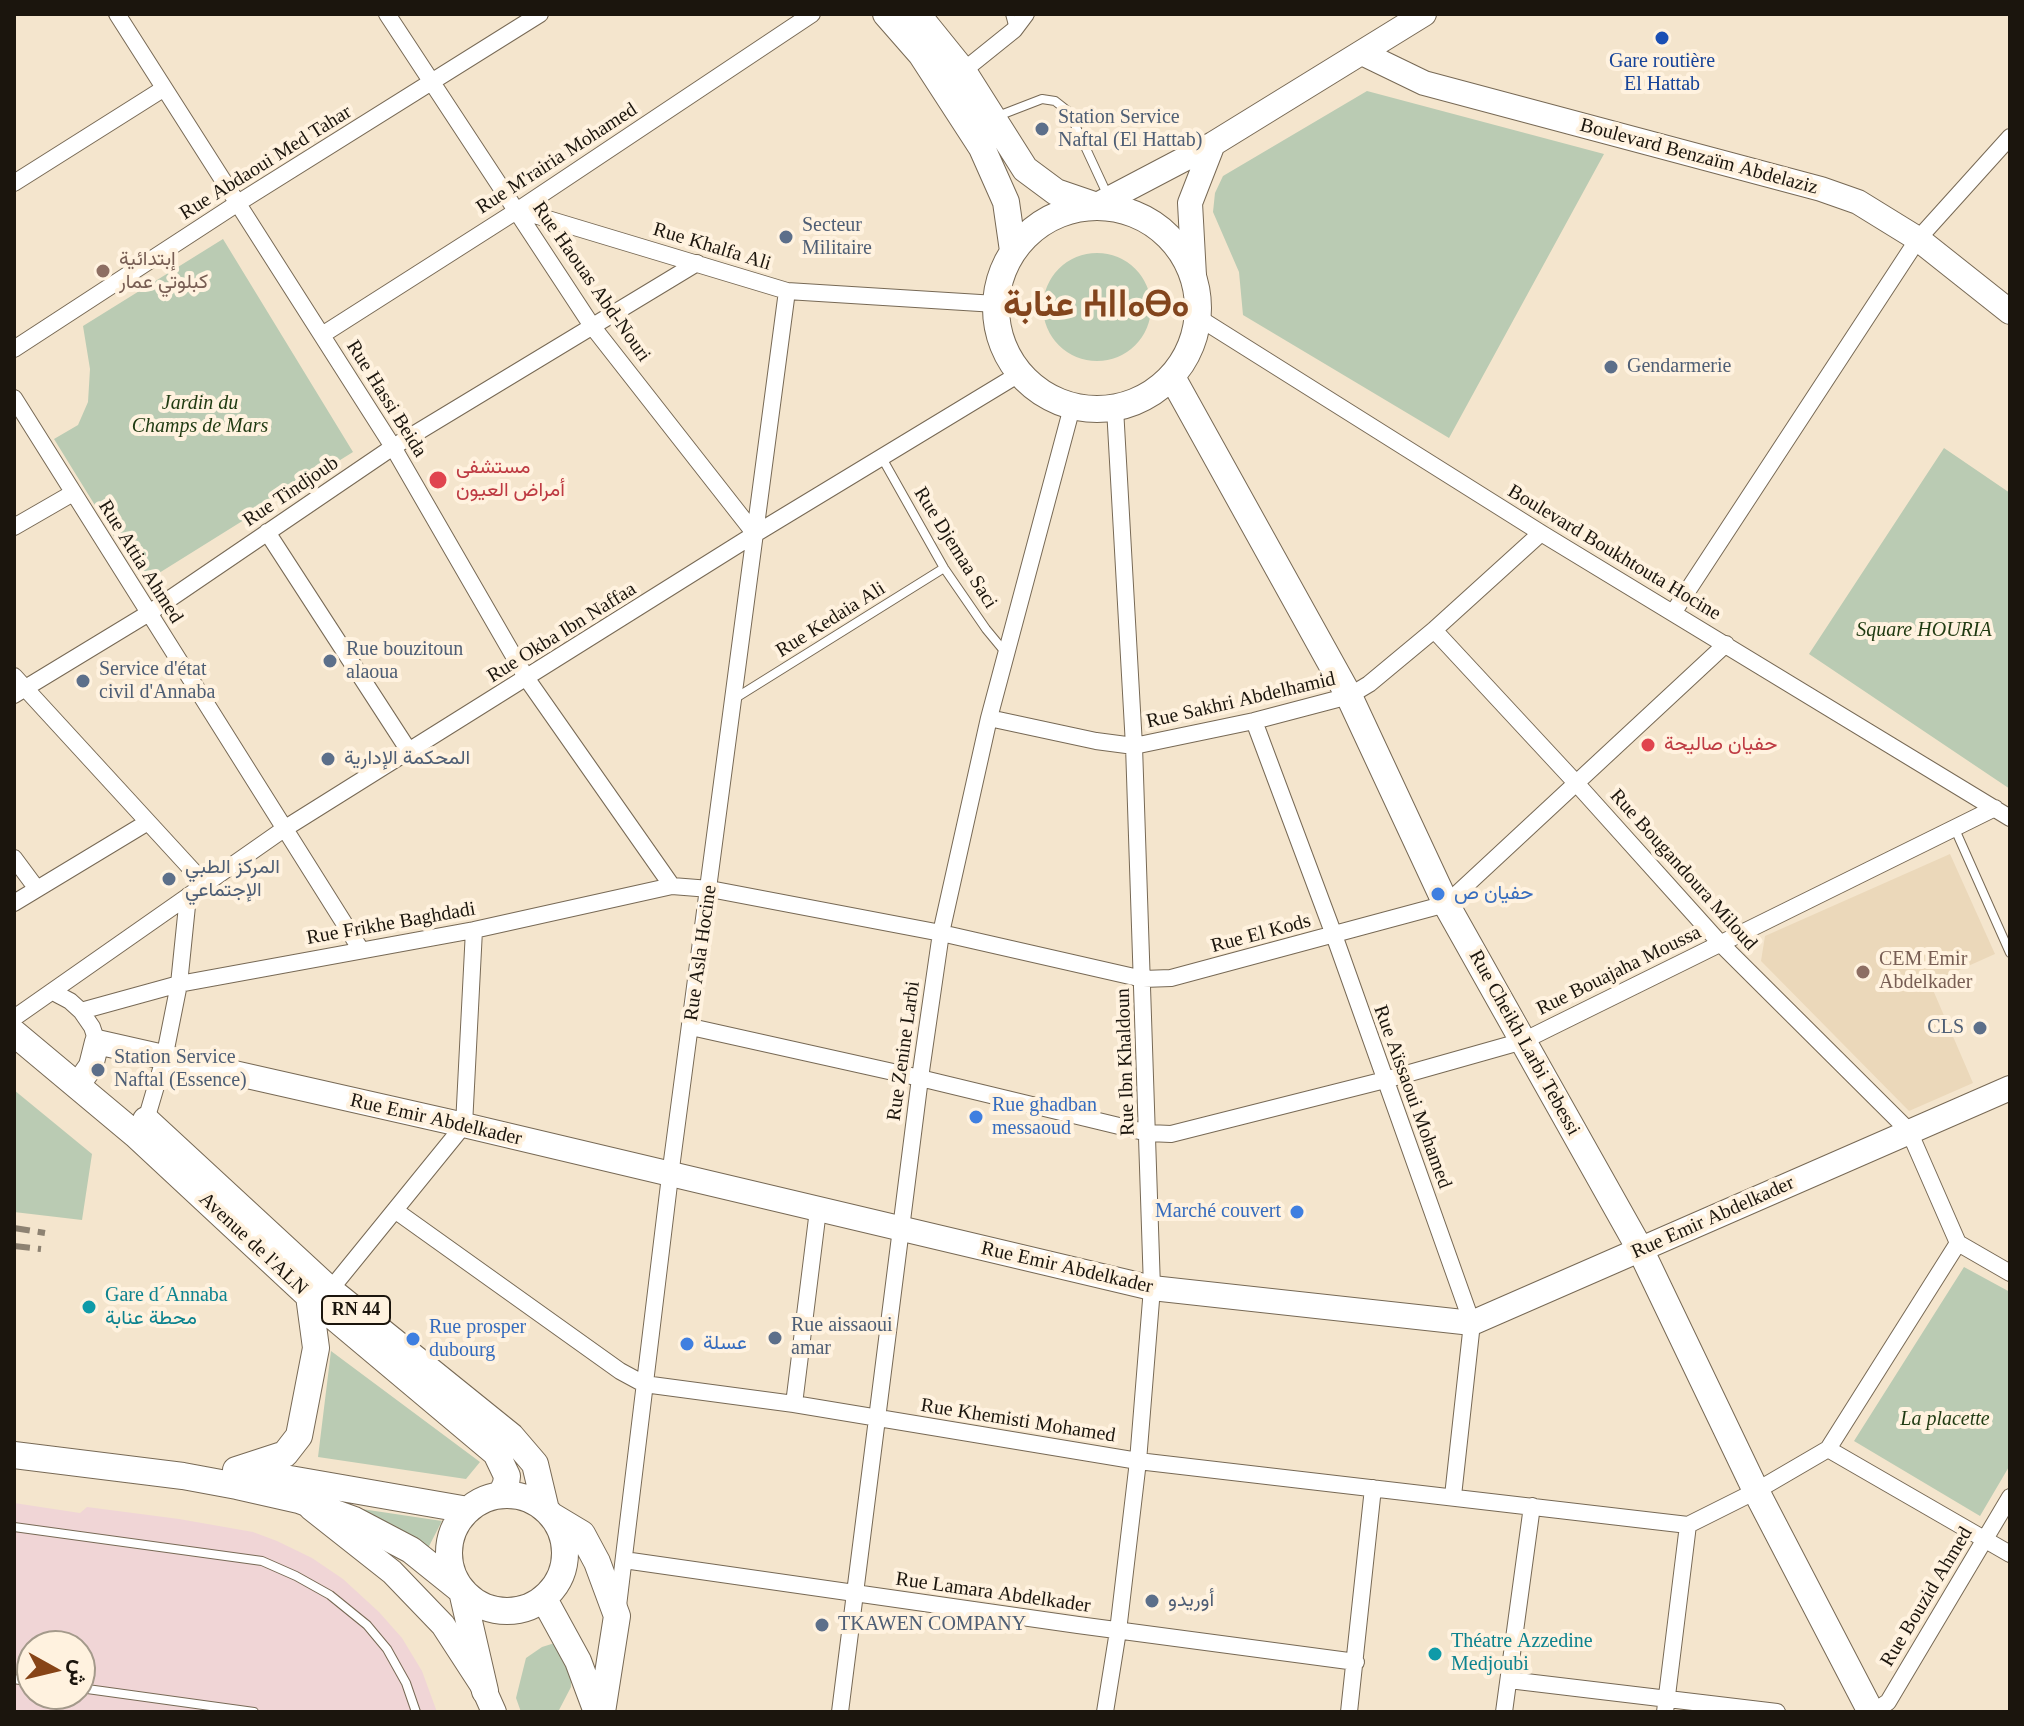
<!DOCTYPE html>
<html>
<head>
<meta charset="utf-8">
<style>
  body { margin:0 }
  #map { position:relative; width:2024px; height:1726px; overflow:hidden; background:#f4e5cd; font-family:"Times New Roman",Vazirmatn,serif }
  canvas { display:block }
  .frame { position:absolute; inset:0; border:16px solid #1b150d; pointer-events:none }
  .north { position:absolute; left:16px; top:1630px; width:80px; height:80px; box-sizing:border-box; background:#fff2df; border:2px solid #a49a8b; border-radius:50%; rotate:98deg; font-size:22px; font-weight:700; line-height:32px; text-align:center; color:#1b150d }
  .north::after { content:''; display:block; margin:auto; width:28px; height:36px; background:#874417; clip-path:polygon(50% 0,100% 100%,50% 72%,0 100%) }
</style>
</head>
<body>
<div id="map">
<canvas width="2024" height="1726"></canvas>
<div class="frame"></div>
<div class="north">ش</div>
</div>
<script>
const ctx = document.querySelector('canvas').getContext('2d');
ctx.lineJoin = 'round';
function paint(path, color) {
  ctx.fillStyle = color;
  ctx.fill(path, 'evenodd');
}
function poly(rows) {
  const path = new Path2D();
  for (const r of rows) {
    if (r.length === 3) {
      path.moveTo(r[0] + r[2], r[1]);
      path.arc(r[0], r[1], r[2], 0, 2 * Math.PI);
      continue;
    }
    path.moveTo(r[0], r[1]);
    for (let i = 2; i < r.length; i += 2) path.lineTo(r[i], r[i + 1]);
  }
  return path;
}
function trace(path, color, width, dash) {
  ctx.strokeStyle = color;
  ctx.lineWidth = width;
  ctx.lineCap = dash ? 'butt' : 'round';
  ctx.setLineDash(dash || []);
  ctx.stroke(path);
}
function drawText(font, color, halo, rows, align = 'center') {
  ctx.font = font + ' "Times New Roman",Vazirmatn,"Noto Sans Tifinagh",serif';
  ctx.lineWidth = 8;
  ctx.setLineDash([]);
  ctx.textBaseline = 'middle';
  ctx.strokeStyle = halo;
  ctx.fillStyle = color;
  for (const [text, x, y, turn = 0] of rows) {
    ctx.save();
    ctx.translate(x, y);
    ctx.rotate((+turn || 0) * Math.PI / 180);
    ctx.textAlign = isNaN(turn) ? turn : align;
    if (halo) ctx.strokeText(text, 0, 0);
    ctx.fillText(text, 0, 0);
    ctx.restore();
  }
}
paint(poly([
  [14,1503,80,1513,87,1507,179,1519,253,1532,277,1541,312,1558,343,1579,379,1612,402,1638,422,1671,437,1712,14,1712],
  [32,1646,80,1646,80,1694,32,1694]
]), '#f0d5d6');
paint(poly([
  [1950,854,1995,954,1930,983,1973,1083,1909,1111,1761,961,1765,936]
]), '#ebd8ba');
paint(poly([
  [1367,91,1604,154,1449,438,1243,315,1239,272,1213,212,1215,193,1223,176],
  [223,239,353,452,143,583,54,439,78,425,88,402,90,369,83,326],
  [1097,307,54],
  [1944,448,2010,493,2010,789,1809,654],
  [14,1090,92,1154,82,1220,14,1212],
  [1964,1267,2010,1292,2010,1465,1980,1516,1854,1441],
  [331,1351,480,1462,466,1479,318,1457],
  [355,1508,442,1521,427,1550],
  [558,1642,571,1655,571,1687,558,1712,521,1712,516,1698,526,1658,542,1647]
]), '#bacbb3');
const lane = poly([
  [1010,14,1014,29],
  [998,116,1042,99,1055,101,1069,112,1108,196],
  [882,458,944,568,986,629,1005,652],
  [734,699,944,568],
  [1954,827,2010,953],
  [14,1527,262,1561,296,1576,330,1595,367,1625,387,1649,406,1683,416,1712],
  [14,1679,32,1682],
  [80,1688,254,1712]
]);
const street = poly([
  [117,14,393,447,527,679,672,886],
  [387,14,592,326,755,534],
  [963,71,1014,30,1026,14],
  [14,183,163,89],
  [518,210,787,291,996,304],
  [1199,318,1541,533,2010,818],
  [322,335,518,210,812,14],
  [14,349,238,203,540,14],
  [14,398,361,950],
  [14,527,73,493],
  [267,532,409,751],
  [1673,613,1918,239,2010,137],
  [1434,630,1577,784,1720,943,1909,1131,1958,1243,1828,1449,1756,1491,1688,1525],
  [14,676,205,884],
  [14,695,149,613,393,447,697,263],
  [989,718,1096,741,1134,746,1254,721,1349,696,1369,684,1434,630,1541,533],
  [1254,721,1334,935,1472,1323,1453,1496],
  [14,858,37,889],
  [14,903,148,822],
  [53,992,70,1001,81,1011,92,1027,97,1042],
  [81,1011,179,984,474,930,672,886,710,889,941,933,1143,979,1171,978,1446,904,1726,644],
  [14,1018,284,829,755,534,1019,374],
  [691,1027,920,1078,1148,1133,1171,1134,1385,1080,1523,1041,1995,808],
  [141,1128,146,1120,164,1059,179,984,188,896],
  [396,1211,620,1371,644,1384,794,1404,1138,1461,1688,1525],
  [1958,1243,2010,1273],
  [330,1290,464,1125,474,930],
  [794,1404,818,1210],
  [1828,1449,2010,1554],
  [624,1560,1078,1625,1356,1662],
  [618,1606,670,1176,787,291],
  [1509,1680,1777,1712],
  [840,1712,920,1078,941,933,989,718,1072,407],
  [1105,1712,1118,1631,1138,1461,1152,1288,1134,746,1115,408],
  [1349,1712,1373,1488],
  [1504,1712,1532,1506],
  [1665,1712,1688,1525],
  [1873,1712,1888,1702,2010,1497]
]);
const secondary = poly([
  [1362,53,1424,83,1821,189,1858,202,1918,239,2010,312],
  [1095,206,1213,144,1424,14],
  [1194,276,1190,203,1213,144],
  [77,1086,91,1066,97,1042,464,1125,1152,1288,1472,1323,2010,1088],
  [311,1508,392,1572,443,1625,482,1685,494,1712]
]);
const primary = poly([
  [886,14,921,54,982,148,1006,202,1013,251],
  [917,14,963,71,1025,169,1056,192,1094,205],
  [1097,308,101],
  [1172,377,1349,696,1446,904,1641,1251,1756,1491,1871,1712],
  [14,1033,136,1135,309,1296,496,1453,507,1476,506,1484,501,1495],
  [146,1120,330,1290,511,1436,535,1464,546,1510],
  [14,1455,183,1476,237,1486,299,1500,354,1520,411,1550,462,1591,485,1691],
  [236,1470,285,1454,299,1436,316,1348,309,1296],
  [267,1475,468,1510],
  [507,1553,58],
  [552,1516,582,1534,597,1562,617,1616,602,1712],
  [544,1599,578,1661,597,1712]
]);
trace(lane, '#776955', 10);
trace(street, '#776955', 18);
trace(secondary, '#776955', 26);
trace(primary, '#776955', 28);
trace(lane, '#fff', 8);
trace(street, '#fff', 16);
trace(secondary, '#fff', 24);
trace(primary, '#fff', 26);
trace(poly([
  [14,1228,45,1233],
  [14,1246,41,1249]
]), '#8d8272', 6, [16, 8]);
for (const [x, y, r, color] of [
  [1662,38,8,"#1a4fb4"],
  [1042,129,8,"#5c6f8a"],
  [786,237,8,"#5c6f8a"],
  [103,271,8,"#8d6e63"],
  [1611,367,8,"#5c6f8a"],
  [438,480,10,"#e0444e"],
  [330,661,8,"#5c6f8a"],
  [83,681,8,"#5c6f8a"],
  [1648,745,8,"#e0444e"],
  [328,759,8,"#5c6f8a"],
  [169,879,8,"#5c6f8a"],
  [1438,894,8,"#3f7fe0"],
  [1863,972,8,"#8d6e63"],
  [1980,1028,8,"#5c6f8a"],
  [98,1070,8,"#5c6f8a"],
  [976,1117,8,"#3f7fe0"],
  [1297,1212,8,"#3f7fe0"],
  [89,1307,8,"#0f9aa8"],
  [775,1338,8,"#5c6f8a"],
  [413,1339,8,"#3f7fe0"],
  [687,1344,8,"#3f7fe0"],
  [1152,1601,8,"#5c6f8a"],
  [822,1625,8,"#5c6f8a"],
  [1435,1654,8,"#0f9aa8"]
]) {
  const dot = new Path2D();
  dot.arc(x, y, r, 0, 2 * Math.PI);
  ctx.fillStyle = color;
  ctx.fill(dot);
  trace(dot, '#fff2df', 3);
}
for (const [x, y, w] of [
  [356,1310,68]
]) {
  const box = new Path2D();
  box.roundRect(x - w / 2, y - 14, w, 28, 6);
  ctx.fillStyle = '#fff2df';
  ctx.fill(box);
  trace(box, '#1b150d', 2);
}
drawText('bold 18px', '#1b150d', null, [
  ["RN 44",356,1310]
]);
drawText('20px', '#164399', '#fff2df', [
  ["Gare routière",1662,62],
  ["El Hattab",1662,85]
]);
drawText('20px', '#4e5e75', '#fff2df', [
  ["Station Service",1058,118],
  ["Naftal (El Hattab)",1058,141],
  ["Secteur",802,226],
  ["Militaire",802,249],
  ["Gendarmerie",1627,367],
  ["Rue bouzitoun",346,650],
  ["alaoua",346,673],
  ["Service d'état",99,670],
  ["civil d'Annaba",99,693],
  ["المحكمة الإدارية",344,759],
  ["المركز الطبي",185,868],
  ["الإجتماعي",185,891],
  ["CLS",1964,1028,"right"],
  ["Station Service",114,1058],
  ["Naftal (Essence)",114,1081],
  ["Rue aissaoui",791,1326],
  ["amar",791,1349],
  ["أوريدو",1168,1601],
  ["TKAWEN COMPANY",838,1625]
], 'left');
drawText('20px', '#1b150d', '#fff2df', [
  ["Boulevard Benzaïm Abdelaziz",1699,157,15],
  ["Rue M'rairia Mohamed",557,159,-33],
  ["Rue Abdaoui Med Tahar",266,163,-32],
  ["Rue Khalfa Ali",712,247,17],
  ["Rue Haouas Abd-Nouri",591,282,55],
  ["Rue Hassi Beida",386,399,58],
  ["Rue Tindjoub",291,492,-34],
  ["Rue Djemaa Saci",955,548,58],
  ["Boulevard Boukhtouta Hocine",1614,553,31],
  ["Rue Attia Ahmed",140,562,58],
  ["Rue Kedaia Ali",831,620,-32],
  ["Rue Okba Ibn Naffaa",562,633,-32],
  ["Rue Sakhri Abdelhamid",1241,701,-13],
  ["Rue Bougandoura Miloud",1683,870,48],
  ["Rue Frikhe Baghdadi",391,924,-10],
  ["Rue El Kods",1261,934,-15],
  ["Rue Asla Hocine",701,953,-82],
  ["Rue Bouajaha Moussa",1619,971,-26],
  ["Rue Cheikh Larbi Tebessi",1524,1043,61],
  ["Rue Zenine Larbi",904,1051,-82],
  ["Rue Ibn Khaldoun",1126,1062,-92],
  ["Rue Aïssaoui Mohamed",1412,1097,70],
  ["Rue Emir Abdelkader",436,1120,13],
  ["Rue Emir Abdelkader",1713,1218,-24],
  ["Avenue de l'ALN",253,1244,43],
  ["Rue Emir Abdelkader",1067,1268,13],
  ["Rue Khemisti Mohamed",1018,1421,9],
  ["Rue Lamara Abdelkader",993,1593,8],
  ["Rue Bouzid Ahmed",1927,1597,-59]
]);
drawText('20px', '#785e54', '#fff2df', [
  ["إبتدائية",119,260],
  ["كبلوتي عمار",119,283],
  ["CEM Emir",1879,960],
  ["Abdelkader",1879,983]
], 'left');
drawText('italic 20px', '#1f3a11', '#fff2df', [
  ["Jardin du",200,404],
  ["Champs de Mars",200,427],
  ["Square HOURIA",1924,631],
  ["La placette",1945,1420]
]);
drawText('20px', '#be3a42', '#fff2df', [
  ["مستشفى",456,468],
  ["أمراض العيون",456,491],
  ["حفيان صاليحة",1664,745]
], 'left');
drawText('20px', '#366cbe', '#fff2df', [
  ["حفيان ص",1454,894],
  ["Rue ghadban",992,1106],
  ["messaoud",992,1129],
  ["Marché couvert",1281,1212,"right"],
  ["Rue prosper",429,1328],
  ["dubourg",429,1351],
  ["عسلة",703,1344]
], 'left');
drawText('20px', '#0d838f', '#fff2df', [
  ["Gare d´Annaba",105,1296],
  ["محطة عنابة",105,1319],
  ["Théatre Azzedine",1451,1642],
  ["Medjoubi",1451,1665]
], 'left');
drawText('bold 36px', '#83451d', '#fff2df', [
  ["عنابة ⵄⵏⵏⴰⴱⴰ",1096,307]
]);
</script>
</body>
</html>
